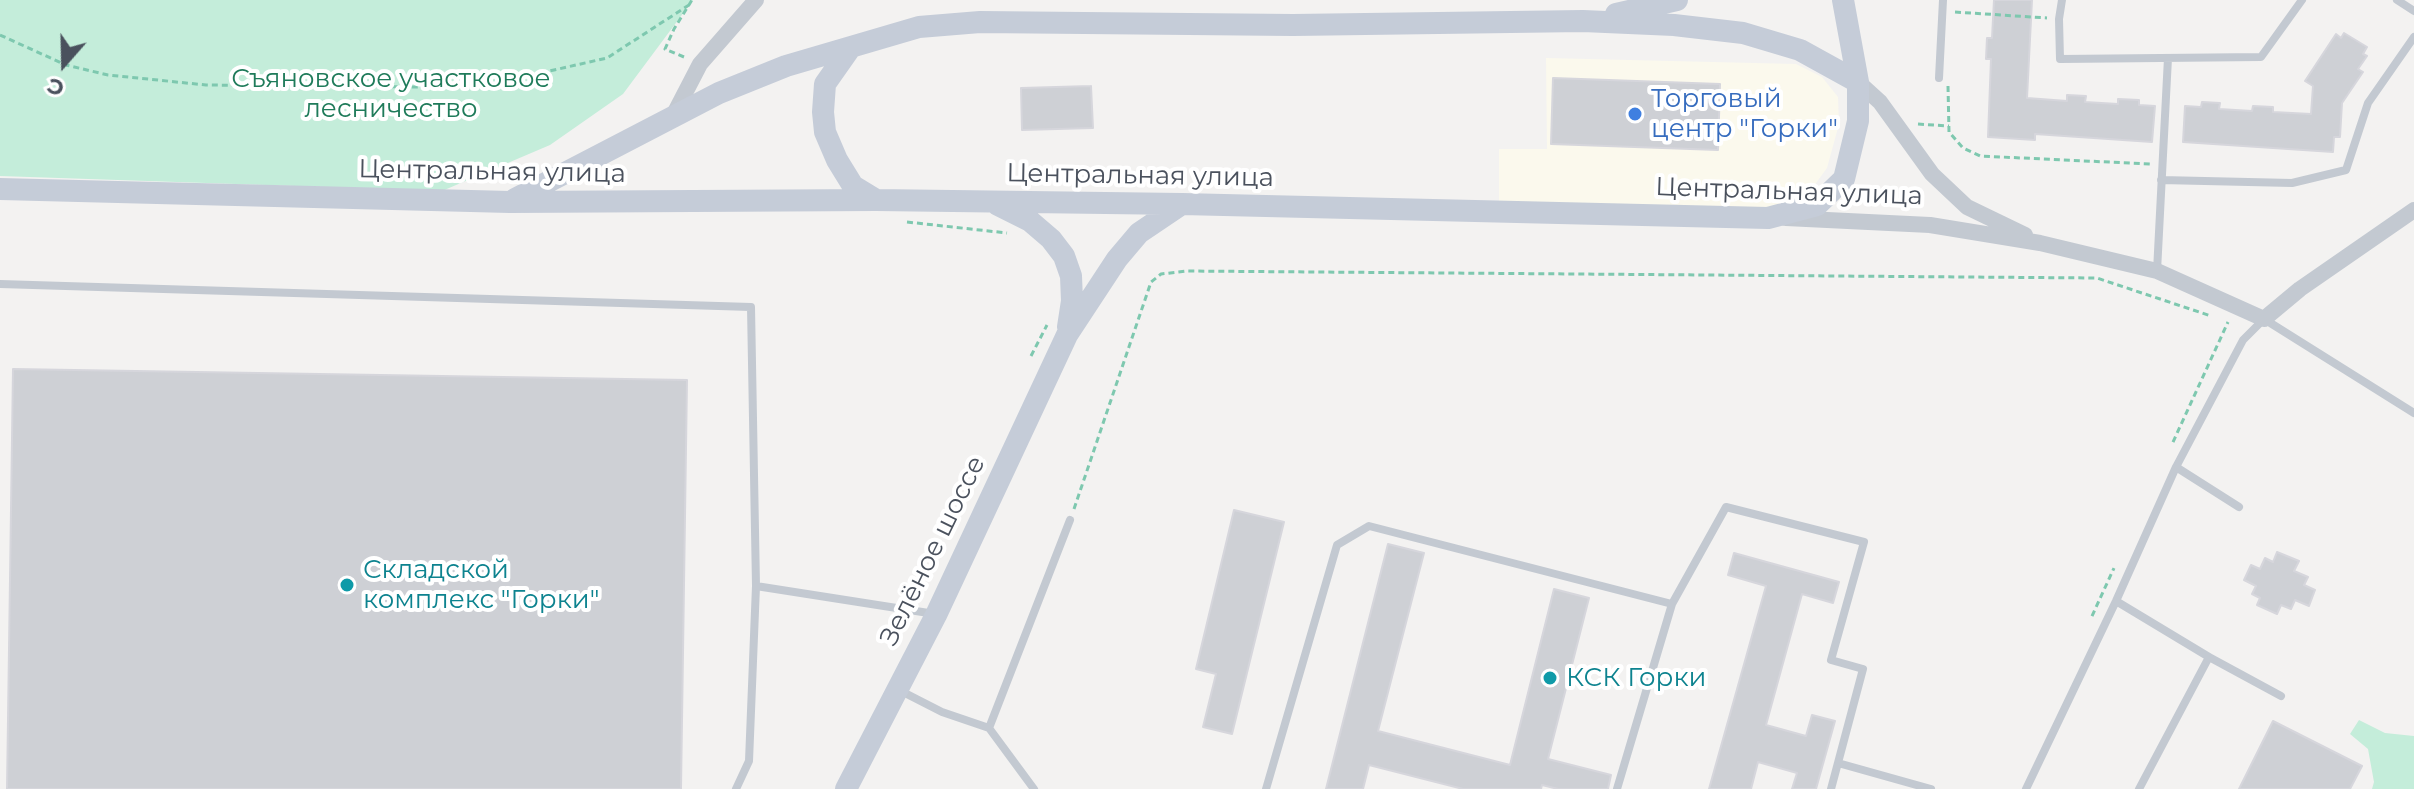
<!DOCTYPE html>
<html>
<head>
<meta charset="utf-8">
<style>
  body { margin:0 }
  #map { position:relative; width:2414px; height:789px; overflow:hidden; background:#f3f2f1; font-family:Montserrat,sans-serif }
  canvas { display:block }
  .north { position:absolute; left:24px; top:24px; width:80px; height:80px; -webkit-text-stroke:6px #fff; paint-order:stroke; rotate:200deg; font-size:22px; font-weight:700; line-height:32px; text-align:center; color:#4a515d }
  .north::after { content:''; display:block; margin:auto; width:28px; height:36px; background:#4a515d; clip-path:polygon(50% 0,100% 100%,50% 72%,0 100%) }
</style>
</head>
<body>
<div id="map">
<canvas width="2414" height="789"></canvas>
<div class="north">С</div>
</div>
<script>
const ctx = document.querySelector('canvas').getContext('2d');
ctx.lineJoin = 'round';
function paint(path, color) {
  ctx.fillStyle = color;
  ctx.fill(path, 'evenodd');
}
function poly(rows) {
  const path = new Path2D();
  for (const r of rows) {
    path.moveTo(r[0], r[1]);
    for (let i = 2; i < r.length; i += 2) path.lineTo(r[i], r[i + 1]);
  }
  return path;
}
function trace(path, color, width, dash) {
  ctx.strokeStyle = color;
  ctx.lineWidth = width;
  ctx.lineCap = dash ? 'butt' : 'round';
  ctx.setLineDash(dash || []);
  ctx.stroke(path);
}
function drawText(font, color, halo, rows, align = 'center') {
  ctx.font = font + ' Montserrat,sans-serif';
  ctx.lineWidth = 8;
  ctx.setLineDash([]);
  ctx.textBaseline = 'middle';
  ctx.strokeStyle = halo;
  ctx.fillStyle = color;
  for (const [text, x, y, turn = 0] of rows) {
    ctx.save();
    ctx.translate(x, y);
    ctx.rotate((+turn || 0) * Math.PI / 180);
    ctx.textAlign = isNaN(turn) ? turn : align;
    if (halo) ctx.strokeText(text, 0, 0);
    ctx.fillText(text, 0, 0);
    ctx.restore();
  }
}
paint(poly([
  [1546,58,1796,64,1822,77,1838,97,1839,124,1827,168,1805,198,1769,208,1499,204,1499,149,1547,149]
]), '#fbf9ed');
paint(poly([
  [0,0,693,0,623,94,550,145,442,191,0,176],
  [2359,720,2385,733,2414,736,2414,789,2372,789,2374,782,2368,749,2350,734]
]), '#c4edda');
const building = poly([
  [1994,0,2032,0,2027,98,2067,101,2067,95,2086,96,2085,102,2118,104,2118,99,2139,100,2139,105,2155,106,2152,142,2035,134,2035,140,1988,137,1991,59,1986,59,1987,38,1992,38,1994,0],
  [2344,33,2367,47,2363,54,2367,56,2358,69,2363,72,2342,103,2340,137,2334,137,2333,152,2183,142,2185,106,2201,107,2202,102,2220,103,2219,109,2252,111,2253,106,2273,107,2273,112,2311,114,2313,86,2305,81,2336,34,2341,38,2344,33],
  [1553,78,1720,84,1718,150,1551,144,1553,78],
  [1091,86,1093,128,1022,130,1021,88,1091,86],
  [13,369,687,380,681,789,7,789,13,369],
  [1234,510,1284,522,1232,734,1203,727,1216,674,1196,669,1234,510],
  [1388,544,1424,553,1378,731,1510,765,1554,589,1589,598,1548,759,1611,775,1608,789,1558,789,1542,785,1541,789,1463,789,1369,765,1363,789,1326,789,1388,544],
  [2277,552,2299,561,2294,571,2308,577,2304,585,2315,590,2309,606,2295,600,2291,609,2281,605,2277,614,2257,605,2260,598,2252,594,2256,586,2244,580,2251,565,2260,569,2265,558,2273,562,2277,552],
  [1734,553,1839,582,1833,603,1802,594,1766,725,1806,736,1812,715,1835,721,1816,789,1792,789,1797,773,1758,762,1751,789,1709,789,1766,586,1728,575,1734,553],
  [2273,721,2362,766,2350,789,2239,789,2273,721]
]);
paint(building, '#ced0d5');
trace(building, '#d6d6dc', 2);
trace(poly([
  [1955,12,2047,18],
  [0,35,66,65,108,75,206,85,422,87,501,82,607,58,689,5],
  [684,57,665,49,674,29,692,0],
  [1948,86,1949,132,1963,148,1980,156,2150,164],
  [1918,124,1949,126],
  [907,222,1007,233],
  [1031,356,1047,325],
  [2173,442,2228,322],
  [1074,509,1151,282,1161,274,1187,271,2097,278,2211,316],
  [2092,616,2114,568]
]), '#7ec8af', 3, [6, 4]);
trace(poly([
  [2062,0,2059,19,2060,59,2261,57,2302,0],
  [2397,0,2414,11],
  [1939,78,1943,0],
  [2161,180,2292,183,2346,170,2368,103,2414,37],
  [2157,271,2168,58],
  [0,284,751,307,756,586,749,761,736,789],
  [2176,467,2239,507],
  [756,586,935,614],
  [2116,601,2209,657,2139,789],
  [1672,604,1726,507,1864,542,1831,660,1863,669,1831,789],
  [2209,657,2281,696],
  [897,689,942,712,989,728,1034,789],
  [989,728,1070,520],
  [1838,763,1931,789],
  [1266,789,1337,545,1369,526,1672,604,1617,789],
  [2026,789,2116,601,2176,467,2243,340,2264,319,2414,413]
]), '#c3c9d1', 8);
trace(poly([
  [1858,82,1880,102,1932,174,1967,207,2025,235],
  [672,118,700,64,756,0],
  [1786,218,1930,225,2040,243,2157,271,2264,319,2300,289,2414,210]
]), '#c3c9d1', 16);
trace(poly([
  [1616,14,1677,0],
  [851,47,825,84,823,112,825,132,837,160,853,186,876,200],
  [0,189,510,202,876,200,1182,204,1768,218,1817,205,1844,179,1858,121,1858,82,1843,0],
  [515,199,719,93,786,66,919,27,980,22,1293,25,1583,21,1674,25,1743,33,1800,50,1858,82],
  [998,205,1030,221,1051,239,1064,256,1071,276,1072,301,1068,327],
  [846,789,936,615,1067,335,1117,259,1139,233,1182,204]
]), '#c5ccd8', 22);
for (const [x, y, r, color] of [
  [1635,114,8,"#3f7fe0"],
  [347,585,8,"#0f9aa8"],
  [1550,678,8,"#0f9aa8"]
]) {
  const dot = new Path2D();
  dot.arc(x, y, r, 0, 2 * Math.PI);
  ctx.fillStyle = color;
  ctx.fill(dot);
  trace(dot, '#fff', 3);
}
drawText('26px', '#1f7b5a', '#fff', [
  ["Съяновское участковое",391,79],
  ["лесничество",391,109]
]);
drawText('26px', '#366cbe', '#fff', [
  ["Торговый",1651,99],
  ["центр \"Горки\"",1651,129]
], 'left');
drawText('26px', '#4a515d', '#fff', [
  ["Центральная улица",492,172,1],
  ["Центральная улица",1140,176,1],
  ["Центральная улица",1789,192,2],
  ["Зелёное шоссе",933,551,-64]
]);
drawText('26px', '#0d838f', '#fff', [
  ["Складской",363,570],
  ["комплекс \"Горки\"",363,600],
  ["КСК Горки",1566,678]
], 'left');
</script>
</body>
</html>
